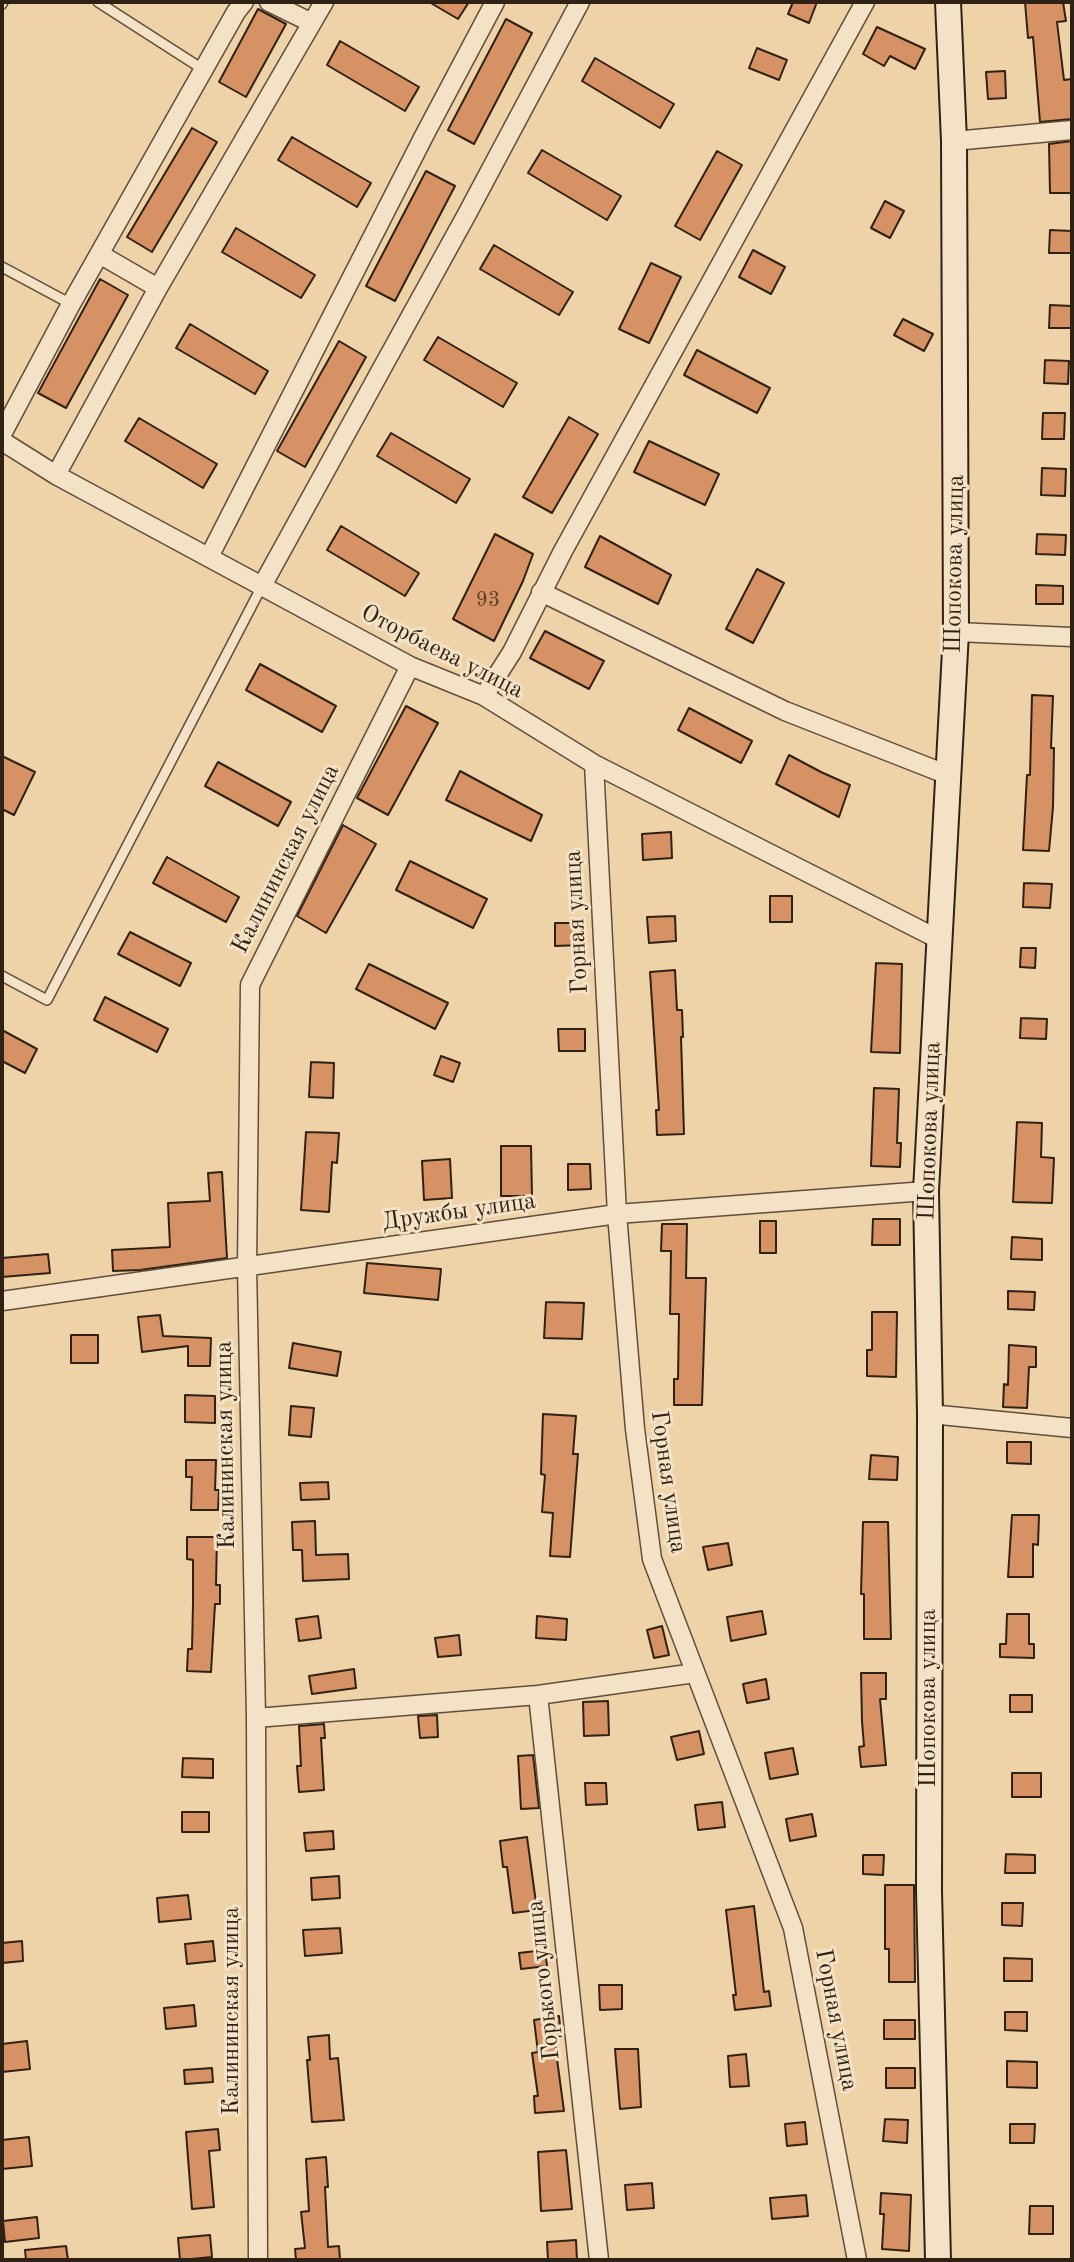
<!DOCTYPE html>
<html>
<head>
<meta charset="utf-8">
<style>
  body { margin:0 }
  #map { position:relative; width:1074px; height:2262px; overflow:hidden; background:#eed2a8; font-family:"Old Standard TT",serif }
  canvas { display:block }
  .frame { position:absolute; inset:0; border:4px solid #2f2215; pointer-events:none }
</style>
</head>
<body>
<div id="map">
<canvas width="1074" height="2262"></canvas>
<div class="frame"></div>
</div>
<script>
const ctx = document.querySelector('canvas').getContext('2d');
ctx.lineJoin = 'round';
function paint(path, color) {
  ctx.fillStyle = color;
  ctx.fill(path, 'evenodd');
}
function poly(rows) {
  const path = new Path2D();
  for (const r of rows) {
    path.moveTo(r[0], r[1]);
    for (let i = 2; i < r.length; i += 2) path.lineTo(r[i], r[i + 1]);
  }
  return path;
}
function trace(path, color, width, dash) {
  ctx.strokeStyle = color;
  ctx.lineWidth = width;
  ctx.lineCap = dash ? 'butt' : 'round';
  ctx.setLineDash(dash || []);
  ctx.stroke(path);
}
function drawText(font, color, halo, rows, align = 'center') {
  ctx.font = font + ' "Old Standard TT",serif';
  ctx.lineWidth = 6;
  ctx.setLineDash([]);
  ctx.textBaseline = 'middle';
  ctx.strokeStyle = halo;
  ctx.fillStyle = color;
  for (const [text, x, y, turn = 0] of rows) {
    ctx.save();
    ctx.translate(x, y);
    ctx.rotate((+turn || 0) * Math.PI / 180);
    ctx.textAlign = isNaN(turn) ? turn : align;
    if (halo) ctx.strokeText(text, 0, 0);
    ctx.fillText(text, 0, 0);
    ctx.restore();
  }
}
const building = poly([
  [429,2,469,2,458,19,429,2],
  [793,2,817,2,809,23,788,14,793,2],
  [1025,2,1063,2,1066,21,1057,22,1064,80,1072,79,1072,119,1040,122,1033,37,1028,38,1025,2],
  [258,9,286,24,246,97,219,82,258,9],
  [506,19,532,33,474,144,448,130,506,19],
  [877,27,925,49,915,69,890,56,884,66,863,54,877,27],
  [340,41,419,87,405,111,327,65,340,41],
  [757,48,787,60,779,80,749,68,757,48],
  [595,58,674,104,660,128,582,81,595,58],
  [1005,71,1006,98,988,99,986,72,1005,71],
  [192,128,217,142,152,252,127,237,192,128],
  [292,137,371,183,357,207,278,160,292,137],
  [1072,141,1072,193,1050,193,1049,144,1072,141],
  [542,150,621,196,607,220,528,173,542,150],
  [717,151,742,165,700,240,675,226,717,151],
  [426,171,455,186,395,301,366,286,426,171],
  [885,201,904,211,890,238,871,228,885,201],
  [236,228,315,275,301,298,222,252,236,228],
  [1050,230,1072,231,1072,253,1049,253,1050,230],
  [494,245,573,292,559,315,480,269,494,245],
  [753,250,785,267,771,294,739,277,753,250],
  [651,263,681,277,649,343,619,329,651,263],
  [100,279,128,295,66,408,38,393,100,279],
  [1050,305,1072,306,1072,328,1049,328,1050,305],
  [903,319,933,334,924,351,894,335,903,319],
  [190,324,268,371,255,394,176,348,190,324],
  [438,337,517,383,503,407,424,360,438,337],
  [339,341,366,357,305,467,277,451,339,341],
  [697,350,770,388,757,413,684,375,697,350],
  [1045,360,1069,361,1068,384,1044,383,1045,360],
  [1043,413,1065,413,1064,439,1042,439,1043,413],
  [569,417,598,434,552,513,523,497,569,417],
  [139,418,217,464,203,488,125,441,139,418],
  [391,433,470,479,456,503,377,456,391,433],
  [649,441,719,474,705,505,634,472,649,441],
  [1042,468,1066,469,1065,496,1041,495,1042,468],
  [341,526,419,573,405,596,327,550,341,526],
  [495,534,533,554,523,581,494,641,453,619,495,534],
  [1037,534,1066,535,1065,555,1036,554,1037,534],
  [600,536,671,575,658,604,585,567,600,536],
  [757,569,784,583,753,643,726,629,757,569],
  [1036,585,1063,586,1063,604,1036,604,1036,585],
  [545,631,604,661,589,689,530,658,545,631],
  [260,664,336,706,322,732,246,690,260,664],
  [1032,695,1053,696,1051,748,1054,748,1053,807,1049,851,1023,850,1027,775,1030,775,1032,695],
  [406,706,438,723,388,815,357,798,406,706],
  [689,708,752,741,741,763,678,730,689,708],
  [789,755,821,772,850,785,839,817,776,784,789,755],
  [2,756,35,772,14,815,2,809,2,756],
  [218,762,291,802,278,826,205,786,218,762],
  [460,771,542,815,531,841,446,800,460,771],
  [343,825,376,844,326,933,297,916,343,825],
  [671,832,672,858,643,860,642,834,671,832],
  [167,857,239,897,226,922,153,883,167,857],
  [410,861,487,899,473,928,396,890,410,861],
  [1024,883,1052,884,1050,908,1023,907,1024,883],
  [770,896,792,896,792,922,770,922,770,896],
  [675,916,676,941,649,943,647,917,675,916],
  [555,923,581,923,582,945,555,946,555,923],
  [130,932,191,963,180,986,118,954,130,932],
  [1021,948,1036,948,1035,968,1020,967,1021,948],
  [876,963,902,964,900,1053,871,1052,876,963],
  [369,964,448,1003,435,1029,356,989,369,964],
  [675,970,677,1010,682,1010,683,1037,681,1037,684,1134,657,1135,656,1110,659,1110,650,972,675,970],
  [105,997,168,1029,157,1052,94,1020,105,997],
  [1021,1018,1047,1019,1046,1039,1020,1038,1021,1018],
  [558,1029,585,1029,585,1051,559,1051,558,1029],
  [2,1030,37,1049,25,1073,2,1061,2,1030],
  [441,1056,460,1063,453,1082,434,1075,441,1056],
  [311,1062,334,1063,333,1098,309,1097,311,1062],
  [874,1088,899,1089,897,1143,901,1143,900,1167,871,1166,874,1088],
  [1017,1122,1042,1123,1041,1157,1054,1158,1052,1203,1013,1202,1017,1122],
  [306,1132,339,1133,337,1163,332,1162,329,1212,301,1210,306,1132],
  [501,1146,531,1146,532,1196,501,1196,501,1146],
  [450,1159,452,1198,424,1200,422,1161,450,1159],
  [568,1164,590,1164,591,1189,568,1190,568,1164],
  [222,1172,227,1258,140,1270,113,1271,112,1250,170,1247,168,1203,210,1201,208,1173,222,1172],
  [873,1219,900,1219,900,1245,872,1245,873,1219],
  [760,1221,776,1221,776,1253,760,1253,760,1221],
  [662,1224,687,1224,686,1278,706,1278,702,1405,674,1405,674,1379,678,1379,679,1314,670,1314,671,1251,661,1251,662,1224],
  [1012,1237,1042,1239,1042,1260,1011,1259,1012,1237],
  [48,1254,50,1273,2,1277,2,1258,48,1254],
  [367,1263,441,1269,438,1300,364,1293,367,1263],
  [1008,1291,1035,1292,1034,1310,1008,1309,1008,1291],
  [546,1302,584,1303,582,1339,544,1338,546,1302],
  [872,1312,897,1312,896,1377,867,1376,867,1350,872,1350,872,1312],
  [160,1315,163,1336,211,1338,210,1366,188,1366,188,1346,142,1352,138,1317,160,1315],
  [71,1335,98,1335,98,1363,71,1363,71,1335],
  [293,1343,341,1352,337,1376,289,1368,293,1343],
  [1009,1345,1036,1347,1036,1367,1029,1367,1027,1408,1003,1407,1004,1384,1008,1385,1009,1345],
  [185,1395,215,1396,215,1423,185,1422,185,1395],
  [291,1406,314,1408,311,1437,289,1435,291,1406],
  [543,1414,576,1416,573,1454,578,1454,570,1557,550,1556,553,1513,542,1512,545,1475,541,1474,543,1414],
  [1007,1442,1031,1442,1031,1464,1007,1463,1007,1442],
  [871,1455,898,1457,897,1480,869,1479,871,1455],
  [186,1460,216,1460,215,1490,219,1490,218,1510,191,1510,192,1477,186,1477,186,1460],
  [328,1482,329,1499,301,1500,300,1483,328,1482],
  [1012,1515,1039,1515,1038,1545,1033,1544,1033,1577,1008,1577,1012,1515],
  [315,1521,316,1555,348,1554,349,1579,303,1581,302,1550,293,1550,292,1522,315,1521],
  [863,1522,888,1522,891,1639,864,1639,864,1594,861,1594,863,1522],
  [187,1537,217,1537,216,1585,220,1585,220,1604,215,1604,211,1672,187,1671,188,1649,192,1649,193,1604,193,1560,187,1559,187,1537],
  [728,1543,732,1565,708,1570,703,1547,728,1543],
  [762,1611,766,1634,731,1641,727,1617,762,1611],
  [1007,1614,1029,1614,1029,1644,1034,1644,1034,1658,1000,1657,1000,1644,1006,1644,1007,1614],
  [318,1616,321,1638,299,1641,296,1619,318,1616],
  [537,1616,567,1619,566,1640,536,1638,537,1616],
  [662,1626,669,1655,654,1658,647,1630,662,1626],
  [459,1635,461,1655,438,1657,435,1638,459,1635],
  [354,1669,356,1688,312,1694,309,1676,354,1669],
  [861,1673,886,1673,886,1699,880,1699,886,1765,861,1767,859,1747,864,1746,862,1721,861,1673],
  [766,1679,769,1699,747,1703,743,1684,766,1679],
  [1010,1695,1032,1695,1032,1712,1010,1712,1010,1695],
  [608,1701,609,1735,584,1736,583,1702,608,1701],
  [437,1715,438,1737,420,1738,418,1716,437,1715],
  [324,1724,325,1738,321,1738,324,1790,299,1792,297,1766,301,1766,299,1726,324,1724],
  [699,1731,704,1754,677,1760,671,1737,699,1731],
  [793,1748,798,1774,770,1779,765,1753,793,1748],
  [533,1755,539,1808,521,1809,518,1756,533,1755],
  [183,1758,213,1759,213,1778,182,1777,183,1758],
  [1012,1773,1041,1773,1041,1797,1012,1797,1012,1773],
  [585,1783,606,1783,607,1804,586,1805,585,1783],
  [722,1802,725,1827,698,1830,695,1805,722,1802],
  [182,1812,209,1812,209,1832,182,1832,182,1812],
  [812,1814,816,1836,790,1841,786,1819,812,1814],
  [333,1831,334,1849,306,1851,304,1833,333,1831],
  [527,1837,537,1910,513,1913,507,1867,503,1867,500,1841,527,1837],
  [1006,1854,1035,1855,1035,1873,1005,1873,1006,1854],
  [863,1855,884,1855,883,1875,863,1874,863,1855],
  [339,1876,340,1898,312,1900,311,1878,339,1876],
  [885,1885,914,1885,915,1982,889,1982,889,1949,885,1949,885,1885],
  [188,1895,191,1919,159,1922,157,1898,188,1895],
  [1002,1903,1023,1903,1022,1926,1002,1925,1002,1903],
  [754,1906,764,1992,769,1991,771,2006,735,2010,733,1995,736,1995,726,1910,754,1906],
  [340,1928,342,1953,305,1956,303,1930,340,1928],
  [22,1941,23,1961,2,1963,2,1943,22,1941],
  [213,1941,215,1961,187,1964,185,1944,213,1941],
  [545,1950,547,1966,521,1969,519,1953,545,1950],
  [1004,1958,1032,1959,1032,1981,1004,1981,1004,1958],
  [599,1985,622,1985,622,2009,600,2010,599,1985],
  [194,2005,196,2026,166,2029,164,2008,194,2005],
  [1005,2012,1027,2012,1027,2031,1005,2030,1005,2012],
  [559,2016,561,2036,554,2037,564,2111,535,2113,534,2096,538,2096,532,2053,538,2052,534,2020,559,2016],
  [884,2020,915,2020,915,2039,884,2039,884,2020],
  [329,2035,330,2059,338,2058,344,2120,312,2122,307,2060,310,2060,308,2037,329,2035],
  [27,2041,30,2069,2,2072,2,2044,27,2041],
  [615,2049,638,2049,641,2107,620,2109,615,2049],
  [746,2054,749,2086,730,2087,728,2056,746,2054],
  [1007,2061,1037,2062,1037,2088,1007,2087,1007,2061],
  [212,2068,213,2082,185,2084,184,2070,212,2068],
  [886,2068,915,2068,915,2088,886,2088,886,2068],
  [885,2119,908,2120,907,2143,883,2141,885,2119],
  [805,2122,807,2144,787,2146,785,2124,805,2122],
  [1010,2124,1035,2124,1034,2143,1010,2143,1010,2124],
  [218,2129,220,2150,209,2151,214,2207,192,2209,186,2132,218,2129],
  [29,2137,32,2166,2,2169,2,2140,29,2137],
  [566,2150,572,2209,541,2211,538,2152,566,2150],
  [326,2157,328,2187,325,2187,328,2247,339,2246,340,2260,296,2260,295,2249,305,2248,301,2212,309,2211,306,2159,326,2157],
  [652,2183,654,2208,627,2210,625,2185,652,2183],
  [881,2193,911,2195,909,2251,882,2249,884,2214,880,2214,881,2193],
  [806,2195,808,2216,772,2219,770,2198,806,2195],
  [1030,2206,1053,2206,1053,2234,1029,2234,1030,2206],
  [37,2217,39,2238,5,2242,3,2221,37,2217],
  [210,2235,212,2257,180,2260,178,2238,210,2235],
  [576,2240,577,2260,548,2260,547,2242,576,2240],
  [66,2246,68,2260,26,2260,25,2250,66,2246]
]);
paint(building, '#d69265');
trace(building, '#2f2215', 2);
const lane = poly([
  [98,2,204,70],
  [2,4,3,2],
  [2,267,71,304],
  [2,976,47,1000,262,586]
]);
const street = poly([
  [269,2,312,23],
  [954,141,1072,130],
  [101,255,158,288],
  [2,434,71,304,236,12,244,2],
  [2,441,56,475,410,666,484,696,594,764,938,939],
  [56,475,158,288,324,2],
  [209,557,425,134,495,2],
  [262,586,467,214,580,2],
  [541,592,785,711,948,775],
  [956,632,1072,637],
  [484,696,512,652,563,551,865,2],
  [594,764,617,1214,635,1429,652,1559,793,1928,857,2260],
  [2,1301,617,1214,926,1191],
  [930,1414,1072,1428],
  [538,1695,599,2260],
  [256,1718,538,1695,695,1673],
  [258,2260,256,1718,247,1267,250,985,410,666]
]);
const secondary = poly([
  [938,2260,929,1891,930,1414,926,1191,956,632,954,141,948,2]
]);
trace(lane, '#5f4e3a', 12);
trace(street, '#5f4e3a', 21);
trace(secondary, '#2f2215', 28);
trace(lane, '#f4e2c6', 9);
trace(street, '#f4e2c6', 18);
trace(secondary, '#f4e2c6', 24);
drawText('21px', '#593e29', null, [
  ["93",488,600]
]);
drawText('24px', '#2f2215', '#f4e2c6', [
  ["Шопокова улица",955,564,-89],
  ["Оторбаева улица",442,652,27],
  ["Калининская улица",286,859,-63],
  ["Горная улица",577,922,-93],
  ["Шопокова улица",930,1131,-88],
  ["Дружбы улица",459,1212,-8],
  ["Калининская улица",226,1445,-91],
  ["Горная улица",668,1482,82],
  ["Шопокова улица",929,1698,-90],
  ["Горького улица",544,1980,-96],
  ["Калининская улица",232,2011,-90],
  ["Горная улица",836,2020,79]
]);
</script>
</body>
</html>
